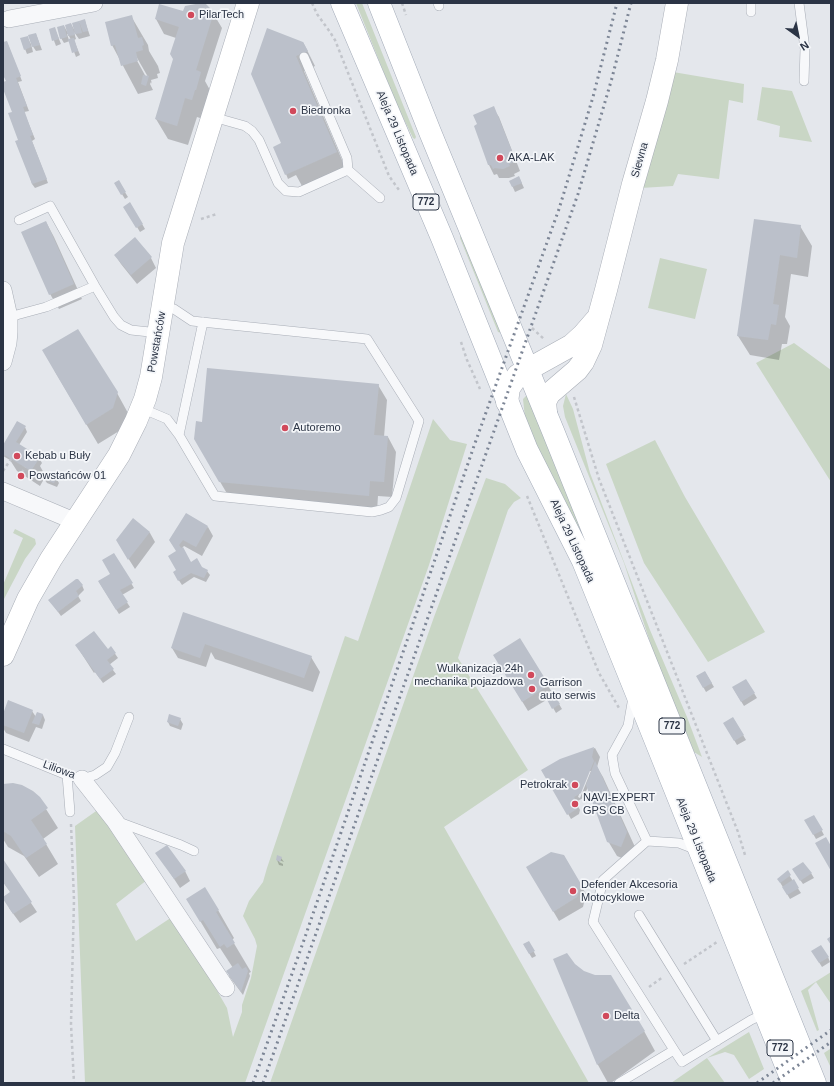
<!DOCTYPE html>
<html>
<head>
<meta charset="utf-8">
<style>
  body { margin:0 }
  #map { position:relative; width:834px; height:1086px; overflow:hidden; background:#e4e7ec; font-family:Arial,sans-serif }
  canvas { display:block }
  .frame { position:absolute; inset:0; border:4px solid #2b3445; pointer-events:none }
  .north { position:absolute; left:778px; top:16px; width:40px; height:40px; -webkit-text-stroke:3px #f4f6f9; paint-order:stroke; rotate:147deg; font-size:11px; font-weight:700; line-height:16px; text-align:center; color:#2b3445 }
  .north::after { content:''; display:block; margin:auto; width:14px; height:18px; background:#2b3445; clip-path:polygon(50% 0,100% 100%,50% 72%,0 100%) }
</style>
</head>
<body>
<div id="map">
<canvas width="834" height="1086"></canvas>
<div class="frame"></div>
<div class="north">N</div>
</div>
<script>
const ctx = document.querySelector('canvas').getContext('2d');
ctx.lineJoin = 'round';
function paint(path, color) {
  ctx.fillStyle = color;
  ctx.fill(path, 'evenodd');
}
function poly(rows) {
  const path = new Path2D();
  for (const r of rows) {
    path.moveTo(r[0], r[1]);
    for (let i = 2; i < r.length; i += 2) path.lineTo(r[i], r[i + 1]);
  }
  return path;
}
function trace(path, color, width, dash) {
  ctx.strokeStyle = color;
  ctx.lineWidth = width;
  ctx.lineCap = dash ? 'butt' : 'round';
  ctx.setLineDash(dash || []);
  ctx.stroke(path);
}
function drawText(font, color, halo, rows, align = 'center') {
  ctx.font = font + ' Arial,sans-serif';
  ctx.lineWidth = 3.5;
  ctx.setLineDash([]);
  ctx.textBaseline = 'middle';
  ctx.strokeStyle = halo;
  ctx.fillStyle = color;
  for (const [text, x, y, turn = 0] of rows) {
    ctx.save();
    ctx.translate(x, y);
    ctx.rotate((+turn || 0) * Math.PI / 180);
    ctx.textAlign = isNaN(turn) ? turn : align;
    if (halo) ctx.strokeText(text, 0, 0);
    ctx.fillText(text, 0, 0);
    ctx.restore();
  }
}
paint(poly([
  [356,3,362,3,416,137,415,139,413,138,396,103],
  [673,72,744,84,743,103,729,100,719,179,678,174,673,186,641,188],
  [762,87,792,91,812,142,779,137,780,126,757,120],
  [460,236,462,237,502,332,501,333,498,332,460,238],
  [660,258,707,269,695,319,648,308],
  [794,343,831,370,831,482,756,363],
  [566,394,573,409,590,473,650,630,687,717,702,757,694,752,655,657,624,563,565,417,563,406],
  [526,396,528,396,588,544,586,545,539,455,525,418,523,399],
  [433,419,450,440,467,444,429,565,245,1083,85,1083,75,826,99,809,147,880,116,904,136,941,172,917,197,956,227,1008,233,1037,242,1012,242,1005,251,978,257,946,255,939,243,916,249,901,263,882,267,868,345,636,358,641],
  [655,440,685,497,765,632,708,662,644,563,606,464],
  [486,478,505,484,521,498,514,502,508,510,458,658,528,770,444,827,589,1083,270,1083,434,617],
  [15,529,35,539,36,544,25,559,4,599,3,598,3,585,23,538,13,533],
  [831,972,831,1004,816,982,808,990,819,1030,817,1031,801,991],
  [749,1032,764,1069,749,1079,734,1055,725,1052,707,1058,725,1083,671,1083,707,1058],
  [830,1049,831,1051,831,1068,824,1053]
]), '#c9d6c5');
paint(poly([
  [184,13,213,13,222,28,205,81,211,92,203,119,197,117,188,145,168,139,156,119,173,64,176,38,164,34,156,19],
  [131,16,148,45,149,51,158,66,160,73,157,74,158,78,151,80,152,84,151,82,150,84,153,90,138,94,112,45],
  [136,56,148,77,146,77,135,57],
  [85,21,90,36,79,39,74,32,76,39,74,40,80,55,76,57,70,41,64,43,61,38,64,26,68,33,71,24,75,31,74,24],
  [67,34,68,34,71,40,69,40],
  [55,29,61,44,56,46,50,30],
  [36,34,42,50,36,51,32,45],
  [27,37,31,44,33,52,27,54,25,49],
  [7,42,22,81,18,82,29,111,24,112,35,139,32,141,48,183,35,188,32,184,19,141,13,112,3,86,3,83,7,82,3,72,3,43],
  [303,42,315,66,304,71,345,167,302,186,296,175,288,179,286,174,282,144,252,74],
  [493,108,499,117,520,171,514,174,515,176,509,178,499,178,497,174,494,175,489,165],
  [519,177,524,188,515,192,510,181],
  [118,181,128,197,125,199,115,183],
  [130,203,145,229,140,232,125,207],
  [755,220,800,226,812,246,808,277,791,274,785,317,790,326,787,344,782,344,779,360,750,355,738,336],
  [46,222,54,237,82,299,59,309,50,294],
  [115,255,151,258,156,268,137,284,121,264],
  [54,370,117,393,128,413,124,428,98,444],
  [378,385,387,400,384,437,388,437,396,452,392,497,378,496,377,511,229,497,195,439,203,423],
  [25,427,27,432,19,445,39,458,42,463,40,466,45,475,56,478,59,483,57,487,47,483,44,479,40,486,17,471,10,460,3,456,3,447],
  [133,519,150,533,155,542,135,569,123,550],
  [208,527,213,536,202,556,184,546,182,548,191,563,207,571,210,575,206,582,194,577,182,585,174,573,177,571,177,551,170,541],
  [114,554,134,588,122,595,130,607,119,614,99,582,111,574],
  [82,585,84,590,78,596,81,601,61,616,50,601],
  [184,613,311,657,320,672,313,692,215,659,211,652,206,667,178,658,172,648],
  [520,639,562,709,556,713,548,699,528,711,500,665],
  [76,645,107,651,111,648,118,658,109,665,116,674,103,683,95,672,94,673],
  [705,672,714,687,706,692,697,676],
  [746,680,757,698,744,706,733,688],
  [32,711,36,717,37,713,43,715,45,720,42,729,36,727,29,742,6,733,3,728,3,717],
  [733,718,746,740,737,745,724,723],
  [180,719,183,724,181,730,170,726,168,722],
  [595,748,600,757,597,767,603,777,635,847,629,861,617,856,608,841,588,787,583,798,576,802,580,810,579,814,571,819,543,770,560,760],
  [589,771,591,771,580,798,578,797],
  [3,785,39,798,58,828,43,839,58,864,39,877,24,856,8,847,3,839],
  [814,816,824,835,816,839,806,821],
  [157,853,185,871,190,881,180,888],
  [564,856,586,894,583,907,559,921,527,867],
  [281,858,284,862,279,860,279,862,283,864,283,866,279,865,277,860],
  [3,861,37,912,20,923,9,908,11,893,3,882],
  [787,872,801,893,790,899,778,879],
  [811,873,814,878,803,884,796,874],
  [187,899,218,910,234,938,232,940,251,972,249,973,250,976,243,995,229,976,233,968,220,948,217,949],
  [529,942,536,956,532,958,524,945],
  [815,956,828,957,830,962,822,967],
  [554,959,578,968,644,1031,655,1051,611,1083,608,1083,598,1065]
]), '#0003');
paint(poly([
  [201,3,205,3,214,12,196,70,201,72,196,90,195,90,192,100,185,98,177,126,155,119,173,59,170,54,179,27,155,19,159,4,183,11,185,6],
  [132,15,138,38,142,37,144,45,142,46,143,50,136,52,138,61,121,66,115,45,111,46,105,22],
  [85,19,88,31,83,32,79,21],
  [79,21,82,33,75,34,72,23],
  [71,23,75,35,68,36,65,25],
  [64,25,67,37,60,39,57,27],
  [55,27,59,39,52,41,49,29],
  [267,28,303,42,308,51,296,56,337,152,285,175,273,147,281,143,251,74],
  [36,33,40,45,32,47,28,35],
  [28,36,31,47,24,50,20,38],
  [74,38,78,51,72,53,68,39],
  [7,41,21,76,16,78,27,106,23,107,33,135,30,136,47,179,32,184,15,141,18,140,8,113,12,112,3,89,3,82,6,81,3,75,3,42],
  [143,75,149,76,146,86,141,84],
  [494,106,516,161,509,164,510,166,503,169,495,168,493,169,491,165,488,165,474,126,477,124,473,115],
  [519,176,522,183,512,187,509,181],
  [119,180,126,192,121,195,114,183],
  [130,202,143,224,136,228,123,207],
  [754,219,801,225,797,258,780,255,773,304,779,305,776,325,771,324,768,340,737,336],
  [46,221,74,284,49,295,21,232],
  [135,237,152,257,131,275,114,255],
  [78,329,118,392,113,408,86,425,42,350],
  [207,368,379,384,374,435,388,436,384,482,370,481,369,496,219,482,194,439,196,421,202,422],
  [17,421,26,426,16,442,40,457,31,471,3,454,3,445],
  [45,473,57,477,54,483,43,479],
  [186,513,208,526,196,547,183,540,179,545,181,548,183,547,191,562,197,558,202,567,208,570,204,578,191,573,178,581,173,572,176,570,168,556,176,551,169,540],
  [133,518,150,532,128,560,116,540],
  [114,553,133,583,120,590,128,602,116,610,98,581,110,574,102,560],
  [76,579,78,579,83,585,76,591,79,596,58,612,48,600],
  [183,612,312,656,304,678,205,644,200,658,171,648],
  [94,631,108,649,111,646,116,653,107,660,114,669,100,679,75,645],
  [520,638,549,685,522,702,493,655],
  [705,671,712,683,703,688,696,676],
  [746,679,755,693,741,702,732,687],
  [550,693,552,695,554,694,560,704,552,709,545,696],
  [8,700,33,710,24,733,3,725,3,714],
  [37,712,43,714,39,725,32,723],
  [169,714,181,718,178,726,167,722],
  [733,717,744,735,734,741,723,723],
  [594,747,592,757,594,761,581,793,574,797,578,804,577,809,567,815,541,770,560,759],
  [595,761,627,832,621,847,607,842,586,785],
  [13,783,22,785,33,791,40,797,48,808,31,820,47,844,26,858,11,836,3,831,3,784],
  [814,815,823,830,813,835,804,820],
  [826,837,831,846,831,871,815,843],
  [167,845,186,871,174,879,155,853],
  [551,852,564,855,581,884,577,897,553,912,526,867],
  [277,855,282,857,280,862,276,860],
  [3,859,32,902,13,914,3,899,3,897,10,892,3,882],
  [803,862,812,873,800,881,792,869],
  [788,870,791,875,780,883,777,879],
  [794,879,799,888,787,895,782,887],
  [205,887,219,910,216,912,235,943,227,948,224,944,220,947,203,920,200,922,186,899],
  [831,936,831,945,827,939],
  [529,941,535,951,529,954,523,944],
  [821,945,829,957,819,963,811,951],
  [567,953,575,964,584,971,595,975,611,975,645,1031,597,1065,553,959],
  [238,963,242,969,246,967,248,971,241,992,226,971]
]), '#bbc0ca');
const lane = poly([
  [438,3,439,6],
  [751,3,751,12],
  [799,3,805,49,804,81],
  [213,117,245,126,252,131,259,140,278,183,286,191,299,192,348,170,347,158,304,57],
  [348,170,380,198],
  [19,220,50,206,95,286,114,317,121,325,131,330,159,333],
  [163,307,174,309,192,321,367,339,419,421,396,498,389,507,381,510,372,512,215,496,179,435,203,322],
  [9,317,46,307,95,286],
  [141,408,167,419,179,435],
  [633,697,628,726,612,755,615,773,647,841,679,843,697,850],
  [3,749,67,775,82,779,95,775,107,767,115,753,129,717],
  [67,775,70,812],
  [116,821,181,845,194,851],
  [647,841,603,880,593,922,674,1050],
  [639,915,717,1041],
  [619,1083,674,1050,682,1062,751,1020,766,1013]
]);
const street = poly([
  [9,19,94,3],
  [3,290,9,317,9,332,8,343,3,362],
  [3,491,74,521],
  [82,779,115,821,226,988]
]);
const secondary = poly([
  [507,402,509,388,518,375,572,345,583,335,596,320],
  [546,412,545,402,549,394,577,370,583,362,591,345,606,290,633,184,657,101,667,60,677,3],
  [3,655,28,599,51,559,119,455,136,421,145,399,151,377,173,243,248,3]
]);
const primary = poly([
  [342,3,442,238,527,450,583,561,634,687,793,1083],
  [379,3,430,132,553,431,815,1083]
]);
trace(lane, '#a9aeb7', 10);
trace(street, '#a9aeb7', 18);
trace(secondary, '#a9aeb7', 23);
trace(primary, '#a3abb8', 23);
trace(poly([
  [312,3,317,14,330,32,335,40,389,176,399,190],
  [402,3,406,15],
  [201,219,217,214],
  [532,328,544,339],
  [461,342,467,360,480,389],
  [574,397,599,479,738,832,745,855],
  [3,456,4,455],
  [3,471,11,459],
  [19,478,25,467],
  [527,496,599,673,619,708],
  [71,824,74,900,71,1024,74,1083],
  [684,964,717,942],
  [649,987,663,977]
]), '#c2c5cb', 2.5, [3, 3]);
trace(lane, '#f7f8fa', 9);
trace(street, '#f7f8fa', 17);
trace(secondary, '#fff', 22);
trace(primary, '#fff', 22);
trace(poly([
  [253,1083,304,940,474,446,559,209,593,97,617,3],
  [263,1083,578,194,612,78,631,3],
  [757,1083,831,1030],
  [773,1083,831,1042]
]), '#7d8696', 3, [2, 4]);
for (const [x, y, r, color] of [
  [191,15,4,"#d1495b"],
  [293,111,4,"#d1495b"],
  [500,158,4,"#d1495b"],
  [285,428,4,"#d1495b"],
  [17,456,4,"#d1495b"],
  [21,476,4,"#d1495b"],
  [531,675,4,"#d1495b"],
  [532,689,4,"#d1495b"],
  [575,785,4,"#d1495b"],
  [575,804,4,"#d1495b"],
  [573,891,4,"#d1495b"],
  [606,1016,4,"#d1495b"]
]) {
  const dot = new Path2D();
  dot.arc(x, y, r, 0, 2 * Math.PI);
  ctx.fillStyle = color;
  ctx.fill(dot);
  trace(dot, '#f4f6f9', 1.5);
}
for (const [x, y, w] of [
  [426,202,26],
  [672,726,26],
  [780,1048,26]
]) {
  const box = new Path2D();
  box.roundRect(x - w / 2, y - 8, w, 16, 3);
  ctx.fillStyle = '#f4f6f9';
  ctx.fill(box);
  trace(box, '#2b3445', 1);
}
drawText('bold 10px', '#2b3445', null, [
  ["772",426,202],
  ["772",672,726],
  ["772",780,1048]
]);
drawText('11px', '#2b3445', '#f4f6f9', [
  ["PilarTech",199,15],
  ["Biedronka",301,111],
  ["AKA-LAK",508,158],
  ["Autoremo",293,428],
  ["Kebab u Buły",25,456],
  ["Powstańców 01",29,476],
  ["Wulkanizacja 24h",523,669,"right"],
  ["mechanika pojazdowa",523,682,"right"],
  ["Garrison",540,683],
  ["auto serwis",540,696],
  ["Petrokrak",567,785,"right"],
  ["NAVI-EXPERT",583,798],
  ["GPS CB",583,811],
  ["Defender Akcesoria",581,885],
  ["Motocyklowe",581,898],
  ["Delta",614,1016]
], 'left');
drawText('11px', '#2b3445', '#f4f6f9', [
  ["Aleja 29 Listopada",397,133,67],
  ["Siewna",640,160,-74],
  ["Powstańców",157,342,-80],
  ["Aleja 29 Listopada",572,541,65],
  ["Liliowa",59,770,20],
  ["Aleja 29 Listopada",696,840,68]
]);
</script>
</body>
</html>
